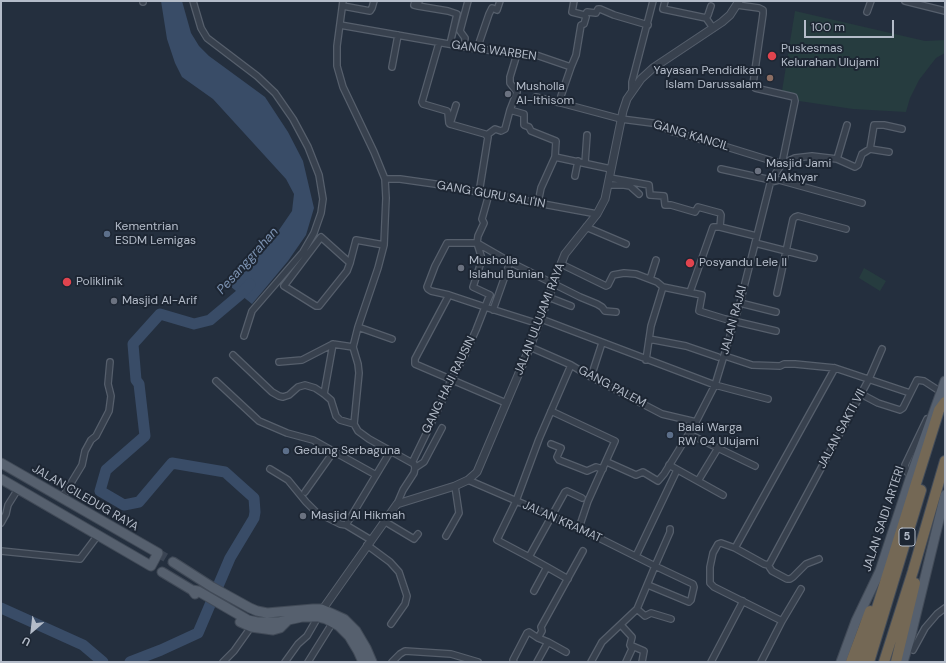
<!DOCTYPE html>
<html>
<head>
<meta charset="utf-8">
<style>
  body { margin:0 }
  #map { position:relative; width:946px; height:663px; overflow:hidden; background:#242f3e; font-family:"DM Sans",sans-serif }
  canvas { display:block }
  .frame { position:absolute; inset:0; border:2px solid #b4bcc9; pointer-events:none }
  .north { position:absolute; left:12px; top:611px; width:40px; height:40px; -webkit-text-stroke:3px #1d2633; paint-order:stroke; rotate:208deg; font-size:11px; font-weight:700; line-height:16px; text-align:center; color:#b4bcc9 }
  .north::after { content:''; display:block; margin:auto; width:14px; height:18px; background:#b4bcc9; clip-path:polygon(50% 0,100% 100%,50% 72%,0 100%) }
  .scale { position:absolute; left:804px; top:20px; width:90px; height:18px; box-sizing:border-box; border:2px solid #b4bcc9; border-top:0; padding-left:5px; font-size:12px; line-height:14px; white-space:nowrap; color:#b4bcc9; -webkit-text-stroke:3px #1d2633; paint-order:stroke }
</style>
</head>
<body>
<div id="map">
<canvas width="946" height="663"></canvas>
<div class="frame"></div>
<div class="north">U</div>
<div class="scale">100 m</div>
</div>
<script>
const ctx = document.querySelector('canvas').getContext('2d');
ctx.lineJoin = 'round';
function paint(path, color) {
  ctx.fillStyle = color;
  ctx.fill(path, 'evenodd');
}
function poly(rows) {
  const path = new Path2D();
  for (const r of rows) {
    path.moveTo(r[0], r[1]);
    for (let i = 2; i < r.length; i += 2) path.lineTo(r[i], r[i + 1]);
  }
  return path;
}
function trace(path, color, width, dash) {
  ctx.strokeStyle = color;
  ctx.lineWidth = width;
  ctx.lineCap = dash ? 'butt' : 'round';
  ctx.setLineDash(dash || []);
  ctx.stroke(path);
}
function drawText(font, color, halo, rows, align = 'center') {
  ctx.font = font + ' "DM Sans",sans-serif';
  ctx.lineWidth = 4;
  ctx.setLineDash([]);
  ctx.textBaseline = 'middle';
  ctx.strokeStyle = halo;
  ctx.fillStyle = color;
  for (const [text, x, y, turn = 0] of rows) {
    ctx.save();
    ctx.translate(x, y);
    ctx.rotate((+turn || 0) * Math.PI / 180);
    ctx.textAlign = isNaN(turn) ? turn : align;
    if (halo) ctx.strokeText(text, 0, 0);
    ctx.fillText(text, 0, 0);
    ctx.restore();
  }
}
paint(poly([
  [795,11,925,41,945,40,945,53,936,58,919,80,910,98,906,112,853,109,799,101,795,95,782,91],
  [864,268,886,281,880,291,859,278]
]), '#263c3f');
paint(poly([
  [161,1,182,1,191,33,199,46,209,56,265,97,288,132,303,161,314,208,306,235,288,261,252,304,225,282,238,269,266,249,292,211,294,194,286,179,213,99,182,77,175,63,167,39]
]), '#394c67');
trace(poly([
  [1,608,83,645,103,662],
  [130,662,161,650,198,633,230,558,254,518,255,512,254,498,225,472,172,463,139,502,124,505,100,491,106,470,145,436,139,384,136,380,133,344,160,314,194,324,210,320,242,293,250,284]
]), '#394c67', 11);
trace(poly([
  [158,553,173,562]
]), '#3a4453', 9, [9, 4.5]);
const minor = poly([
  [143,1,143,2],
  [193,1,201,28,207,38,257,76,275,93,293,119,308,147,319,175,323,199,321,213,314,233,303,252,252,311,244,336],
  [343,1,337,46,337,66,343,87,374,152,385,179,386,198,384,245,378,268,358,327,353,347,358,364,359,373,354,424,358,431,369,439,414,464,415,468,414,473,403,490,397,504],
  [415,1,414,5,418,6],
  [419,1,418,6,448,11,457,14,450,44],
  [665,1,663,9,706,18,713,28],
  [905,1,945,11],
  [343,6,370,11,372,8,374,1],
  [867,12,871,1],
  [585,15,587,12,596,13,598,9,600,9,614,15,648,25],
  [706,18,708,15,711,6],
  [340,25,477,49,536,55,571,67,561,96,561,103,621,119,660,124,670,131,727,147,782,164],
  [439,43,422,102,423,104,447,111,448,113,449,123,450,124],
  [464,47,465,38,460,31,468,1],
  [477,49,489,14,492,8,497,10,500,1],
  [392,67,398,35],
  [571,67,576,55,581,25,584,24,586,17,584,15,572,12,574,1],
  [632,91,632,82,653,1],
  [536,97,561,103],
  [510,110,517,92,510,83,510,77,517,54],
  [450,124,485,134,488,137,479,193],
  [450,124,456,105],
  [487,135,495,129,501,131,505,129,510,110,524,114,524,125,529,127,531,131,556,141,555,157],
  [870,149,874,125,884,125,902,129],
  [837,159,847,125],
  [585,163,587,135],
  [782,164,795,158,812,156,837,159,855,167,858,165,862,154,870,149,889,152],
  [721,169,771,180],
  [575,176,578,161],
  [610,178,649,185,650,195,664,196,665,205,671,205,695,212,698,207,720,213,721,215,720,227],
  [385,179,400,179,435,184,597,214],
  [771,182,779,180,862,203],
  [608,185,624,185,630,186,639,194],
  [489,194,482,219,484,223,478,236,477,243,510,262,580,297,597,304,602,307,605,311,616,312],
  [538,203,541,188,555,157,611,169],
  [586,227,626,244],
  [755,243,814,258],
  [350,263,321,237,284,286,316,306,319,306,347,271,350,263,356,240,384,245],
  [561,264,606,286,608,285,613,275,624,273,636,274,657,282,663,287,702,295,699,311,725,319,776,331],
  [650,279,656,260],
  [690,292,713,227,720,227,756,236],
  [777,293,793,219,795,217,798,216,846,229],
  [449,295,415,359,415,364,506,403],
  [548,297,571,306],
  [740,303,776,312],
  [493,310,510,262],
  [541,319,715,385,768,399],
  [358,327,392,339],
  [649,339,686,346,718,357],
  [530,347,571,365,591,377,662,414,696,422],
  [233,355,272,392,279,396,283,397,289,395,298,387,305,385,315,388,324,394,331,400,336,416,340,420,354,424],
  [725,356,752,365,780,366,784,364,795,364,835,368,910,393],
  [646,360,651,326,663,287],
  [279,362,302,360,333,344,353,347],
  [591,377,602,343],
  [216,381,259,421,287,433,313,440,376,475],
  [324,394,333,344],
  [861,394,878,403,900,410,903,408,917,380,924,381,941,392],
  [551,411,615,441,588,501,579,528],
  [689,434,755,466],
  [551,444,561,448,557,457,559,460,587,471,596,467,603,469],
  [607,462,636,475,643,472,658,481,664,474,696,422,715,385,740,303,771,180,782,164,795,101,794,97,755,88,753,84,763,14,763,10,759,8,737,5],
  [412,463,443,399,451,380,464,357,476,330,485,307,489,297,490,295,473,287,482,259,477,243,447,243,435,266,427,287,428,289,431,291,449,295,485,307,539,324],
  [669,465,723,495],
  [415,468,424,462,442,428],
  [270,469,288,480,306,502,316,512,340,524,346,525,371,540],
  [911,476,907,472,905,465,927,419],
  [468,480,579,528,655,566,637,609,602,642,591,662],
  [698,481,718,448],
  [305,492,334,451],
  [62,498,82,465,85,451,91,440,96,436,109,411,111,396,108,384,110,362],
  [384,521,414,539,418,534],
  [1,523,6,514,8,505,18,489],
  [346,525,390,452],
  [446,536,459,513,455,486],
  [367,545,390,562,399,572,407,596,405,604,391,624],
  [735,548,835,368],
  [1,551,80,559,98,535],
  [636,556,677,470],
  [529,557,497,540,516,501,539,439,571,365],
  [768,565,770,563,869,379,882,349],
  [768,565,764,564,735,548,721,543,718,544,713,553,710,567,710,583,714,587,782,621],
  [768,565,772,571,787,579,790,579,793,577,806,564,819,559],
  [547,567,568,579],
  [648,585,689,602,691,600,694,587,693,584,655,566,670,532,670,529],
  [534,591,547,567,529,557,565,492,567,491,582,498],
  [637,609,645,616,651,613,671,619],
  [621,625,632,637,630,645,632,649,626,662],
  [630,645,644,651,642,662],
  [913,650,925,628,937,614,945,608],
  [566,652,548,642,538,638,542,631,541,627,583,551],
  [223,662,234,651,251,627],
  [285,662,298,644,307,636,318,617],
  [308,662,333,622],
  [392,662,400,654,405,651,451,654,478,662],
  [514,662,513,660,527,633,529,632,538,638],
  [537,662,548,642],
  [711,662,743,601],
  [761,662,782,621,801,589]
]);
const tertiary = poly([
  [320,613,397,504,455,486,468,480,477,472,530,347,561,264,565,254,597,214,605,199,623,111,627,99,641,79,653,68,722,22,730,15,739,1]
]);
const primary = poly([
  [1,463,158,553,151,566,1,479],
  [173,562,212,587,250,608,257,611,267,613,313,609,321,609,333,614,344,619,356,631,366,648,372,662],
  [162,572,192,590,195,594],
  [192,590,198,591,248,620,257,622,279,622,302,617,318,617,326,619,339,626,349,636,358,651,363,662],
  [240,622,251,627,273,630,280,628,287,621],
  [841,662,856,621,880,571,911,476,945,381],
  [903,662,911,635,945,495]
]);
const motorway = poly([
  [851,662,870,611],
  [860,662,939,410,945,402],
  [869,662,921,490],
  [884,662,913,571,945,461],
  [896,662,915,583]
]);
trace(minor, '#565f6c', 8);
trace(tertiary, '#565f6c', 9);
trace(primary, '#414a57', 11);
trace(motorway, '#434c59', 12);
trace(minor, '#38414e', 5.5);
trace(tertiary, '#38414e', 7);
trace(primary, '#56606e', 9);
trace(motorway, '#746855', 10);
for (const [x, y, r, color] of [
  [772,56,5,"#e0444e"],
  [770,78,4,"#8d6e63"],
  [508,94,4,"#6b7280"],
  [758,171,4,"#6b7280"],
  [107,234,4,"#5c6f8a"],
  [690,263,5,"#e0444e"],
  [461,268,4,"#6b7280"],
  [67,282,5,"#e0444e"],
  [114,301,4,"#6b7280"],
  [670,435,4,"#5c6f8a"],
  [286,451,4,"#5c6f8a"],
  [303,516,4,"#6b7280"]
]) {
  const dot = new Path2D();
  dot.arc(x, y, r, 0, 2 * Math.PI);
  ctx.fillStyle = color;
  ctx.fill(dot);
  trace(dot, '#1d2633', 1.5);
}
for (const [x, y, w] of [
  [907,537,16]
]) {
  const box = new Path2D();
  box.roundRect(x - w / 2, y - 9, w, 18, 3);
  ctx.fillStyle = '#1d2633';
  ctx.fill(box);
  trace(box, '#b4bcc9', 1);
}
drawText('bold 11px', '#b4bcc9', null, [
  ["5",907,537]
]);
drawText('12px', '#b4bcc9', '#1d2633', [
  ["Puskesmas",781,49],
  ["Kelurahan Ulujami",781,63],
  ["Yayasan Pendidikan",762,71,"right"],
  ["Islam Darussalam",762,85,"right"],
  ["Musholla",516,87],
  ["Al-Ithisom",516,101],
  ["Masjid Jami",766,164],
  ["Al Akhyar",766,178],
  ["Kementrian",115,227],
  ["ESDM Lemigas",115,241],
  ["Musholla",469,261],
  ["Islahul Bunian",469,275],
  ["Posyandu Lele II",699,263],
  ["Poliklinik",76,282],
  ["Masjid Al-Arif",122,301],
  ["Balai Warga",678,428],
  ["RW 04 Ulujami",678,442],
  ["Gedung Serbaguna",294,451],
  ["Masjid Al Hikmah",311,516]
], 'left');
drawText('12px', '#b4bcc9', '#1d2633', [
  ["GANG WARBEN",494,51,8],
  ["GANG KANCIL",691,136,17],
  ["GANG GURU SALI'IN",491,195,10],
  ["JALAN ULUJAMI RAYA",540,319,-69],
  ["JALAN RAJAI",734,320,-75],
  ["GANG HAJI RAUSIN",449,385,-64],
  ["GANG PALEM",612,387,28],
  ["JALAN SAKTI VII",842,429,-62],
  ["JALAN CILEDUG RAYA",85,498,30],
  ["JALAN SAIDI ARTERI",884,519,-72],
  ["JALAN KRAMAT",562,522,24]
]);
drawText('italic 13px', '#7c92b1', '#1d2633', [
  ["Pesanggrahan",248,261,-48]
]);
</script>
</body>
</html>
